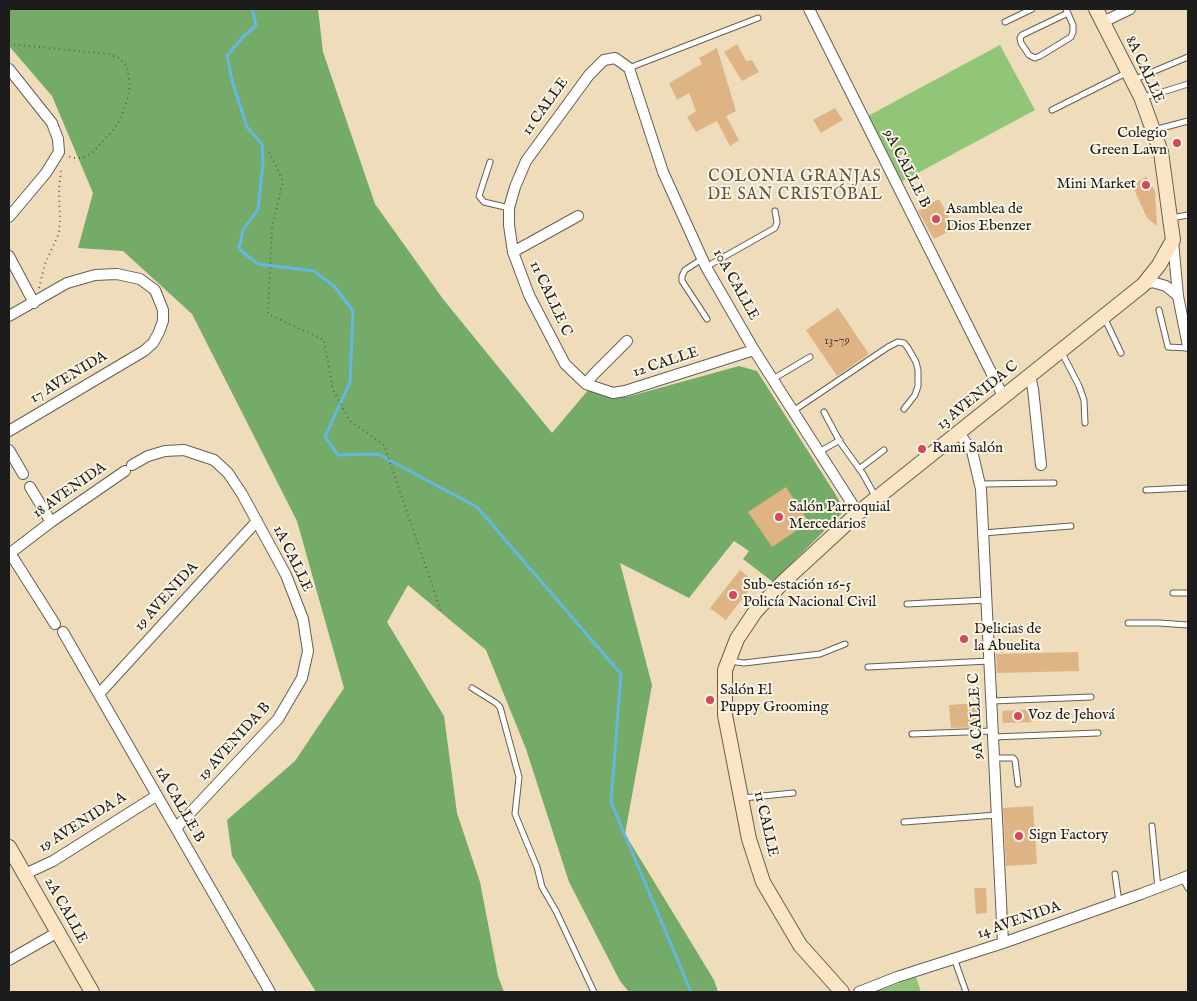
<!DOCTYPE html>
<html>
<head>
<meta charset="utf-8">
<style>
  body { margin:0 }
  #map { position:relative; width:1197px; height:1001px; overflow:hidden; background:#efdcba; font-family:"IM FELL English",serif }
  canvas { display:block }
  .frame { position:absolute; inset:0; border:10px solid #1c1c1c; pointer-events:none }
</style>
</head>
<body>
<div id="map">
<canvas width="1197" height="1001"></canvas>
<div class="frame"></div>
</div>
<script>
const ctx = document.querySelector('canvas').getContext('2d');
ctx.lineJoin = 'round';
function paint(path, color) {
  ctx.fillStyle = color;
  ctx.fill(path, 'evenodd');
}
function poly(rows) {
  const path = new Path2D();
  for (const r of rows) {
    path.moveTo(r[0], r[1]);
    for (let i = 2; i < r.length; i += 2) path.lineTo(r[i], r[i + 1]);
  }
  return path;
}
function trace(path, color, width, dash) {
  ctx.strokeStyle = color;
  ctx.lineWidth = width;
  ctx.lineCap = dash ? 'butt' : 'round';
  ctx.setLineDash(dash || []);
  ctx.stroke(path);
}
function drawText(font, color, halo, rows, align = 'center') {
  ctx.font = font + ' "IM FELL English",serif';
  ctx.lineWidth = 4;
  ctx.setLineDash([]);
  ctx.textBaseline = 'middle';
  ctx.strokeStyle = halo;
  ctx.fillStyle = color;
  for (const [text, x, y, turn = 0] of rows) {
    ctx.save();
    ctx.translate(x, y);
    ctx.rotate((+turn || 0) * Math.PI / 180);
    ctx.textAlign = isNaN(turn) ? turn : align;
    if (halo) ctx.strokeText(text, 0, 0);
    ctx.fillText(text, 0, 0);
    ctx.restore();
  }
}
paint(poly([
  [1000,45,1035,110,901,182,866,117],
  [916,977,921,992,874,992]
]), '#91c678');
paint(poly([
  [9,9,318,9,323,52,375,204,443,299,552,433,589,389,614,397,627,397,739,366,757,371,834,492,841,504,842,513,773,582,743,559,749,551,734,541,689,598,620,563,652,685,625,834,714,980,718,992,629,992,620,981,569,882,526,749,486,650,408,585,387,622,444,716,457,813,480,882,498,976,504,992,316,992,232,856,227,820,295,761,344,688,297,521,192,314,123,251,78,248,93,193,52,96,9,46]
]), '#74ab68');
trace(poly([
  [252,9,256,25,242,38,227,56,233,84,247,127,262,144,263,163,258,209,243,230,239,249,258,264,314,271,335,287,353,311,350,382,325,437,338,455,378,454,477,507,621,674,611,802,691,992]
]), '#63b8e0', 3);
paint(poly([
  [737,44,746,61,752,60,759,72,742,81,724,52],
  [717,48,736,111,726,116,739,140,730,146,717,121,696,132,687,117,696,111,689,93,677,100,669,83,702,64,699,58],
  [835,108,843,120,821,133,813,120],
  [1146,177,1155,191,1157,226,1147,218,1132,185],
  [939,199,955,228,934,239,918,211],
  [838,308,869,354,837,376,806,330],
  [786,487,809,522,772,547,748,512],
  [740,570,755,582,726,620,710,608],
  [1078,652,1079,671,997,673,996,654],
  [977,703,978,727,951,728,949,705],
  [1033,709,1033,722,1003,723,1002,711],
  [1033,806,1037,864,1006,866,1003,808],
  [974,888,986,888,987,913,976,914]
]), '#dfb484');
const lane = poly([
  [1066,9,1073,25,1073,32,1071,37,1040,56,1035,58,1029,55,1021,43,1020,38,1022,35,1068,13],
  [1005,22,1032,9],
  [629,68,758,18],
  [1133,80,1188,57],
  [1141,97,1153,95,1188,84],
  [1052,110,1128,72],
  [1154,130,1188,121],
  [490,162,479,196,484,202,509,208],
  [1171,218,1188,215],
  [702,259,685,270,682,276,682,281,707,319],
  [706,267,775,228,777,222,775,211],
  [1159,310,1168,347,1188,348],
  [1104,317,1121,353],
  [1061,351,1079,386,1084,400,1085,423],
  [773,379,810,357],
  [793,411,888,347,898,342,904,343,908,348,916,362,918,370,918,386,915,395,904,409],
  [824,412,840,442,863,474,875,496],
  [819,452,840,440],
  [859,469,884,450],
  [980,484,1054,483],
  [1146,490,1188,488],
  [983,533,1071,526],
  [1173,593,1188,593],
  [907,604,986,600],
  [1128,623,1159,623,1188,625],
  [729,661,744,663,820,654,845,644],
  [868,667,989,661],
  [472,688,496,703,500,707,519,777,515,814,537,867,542,887,556,911,594,992],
  [992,701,1091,697],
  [912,734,993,731],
  [993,737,1098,733],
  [994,758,1013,758,1015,760,1018,784],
  [743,798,793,793],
  [904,822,997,815],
  [1152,826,1158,888],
  [1115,874,1119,902],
  [1183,879,1188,888],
  [954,958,966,992]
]);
const street = poly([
  [809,9,1003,396],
  [1103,22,1130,9],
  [9,69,52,123,58,139,59,152,46,173,9,217],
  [1173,241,1178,296,1188,346],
  [513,252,578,216],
  [9,256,34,303],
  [1143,285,1152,282,1166,286,1178,296],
  [9,316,67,283,95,275,117,274,140,279,155,290,163,310,163,321,159,332,153,343,144,351,9,431],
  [754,350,625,391,613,393,586,384,565,364,529,295,513,252,509,225,509,208,515,187,526,161,589,75,604,60,615,58,629,68,663,172,706,267,754,350,858,513],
  [1030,376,1033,389,1041,465],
  [586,384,592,376,627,341],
  [959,433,972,451,981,489,1003,943],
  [9,450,23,474],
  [132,465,148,456,165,451,184,450,214,460,228,473,242,494,286,575,303,619,308,651,302,678,278,719,176,828],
  [30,487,51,522],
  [10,553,55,624],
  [9,554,51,522,125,471],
  [63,632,270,992],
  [99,694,257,521],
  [25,874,53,861,156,796],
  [9,960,58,932],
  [859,992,897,977,1003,943,1141,894,1188,876]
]);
const secondary = poly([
  [9,847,92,992],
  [842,992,800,945,763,882,749,839,725,715,725,670,737,639,755,612,783,582,858,513,1143,285,1159,265,1173,240,1161,152,1141,97,1096,9]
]);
trace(lane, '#665f53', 7);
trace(street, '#665f53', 12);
trace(secondary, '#665f53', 16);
trace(poly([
  [9,44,108,54,119,58,127,66,130,86,128,97,121,118,115,128,92,153,83,158,73,158,68,156],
  [269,152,283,181,272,227,268,314,324,340,333,390,350,421,384,445,442,614],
  [39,288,45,264,59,233,60,220,59,190,61,169]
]), '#665f53', 2, [1, 4]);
trace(lane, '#fff', 5);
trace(street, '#fff', 10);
trace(secondary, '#fce5c4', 14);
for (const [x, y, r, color] of [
  [1177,143,5,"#d1495b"],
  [1146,185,5,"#d1495b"],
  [936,219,5,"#d1495b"],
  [922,449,5,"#d1495b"],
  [779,517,5,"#d1495b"],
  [733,595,5,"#d1495b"],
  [964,639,5,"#d1495b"],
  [710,700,5,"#d1495b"],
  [1018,716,5,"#d1495b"],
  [1019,836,5,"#d1495b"]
]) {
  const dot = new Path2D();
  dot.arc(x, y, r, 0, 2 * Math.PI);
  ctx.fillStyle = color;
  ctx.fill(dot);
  trace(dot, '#fcf5e5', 2);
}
drawText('12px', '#4d4236', null, [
  ["13-79",837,342]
]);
drawText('15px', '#1c1c1c', '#fcf5e5', [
  ["8A CALLE",1144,70,65],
  ["11 CALLE",546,107,-54],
  ["9A CALLE B",906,169,63],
  ["10A CALLE",735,285,61],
  ["11 CALLE C",550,299,65],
  ["12 CALLE",666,363,-18],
  ["17 AVENIDA",69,378,-31],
  ["13 AVENIDA C",978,396,-39],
  ["18 AVENIDA",70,491,-35],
  ["1A CALLE",292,559,64],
  ["19 AVENIDA",167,597,-48],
  ["9A CALLE C",977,716,-93],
  ["19 AVENIDA B",235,742,-48],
  ["1A CALLE B",179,805,60],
  ["19 AVENIDA A",83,823,-32],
  ["11 CALLE",765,824,77],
  ["2A CALLE",65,911,61],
  ["14 AVENIDA",1019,921,-19]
]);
drawText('15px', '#1c1c1c', '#fcf5e5', [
  ["Colegio",1167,134,"right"],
  ["Green Lawn",1167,151,"right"],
  ["Mini Market",1136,185,"right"],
  ["Asamblea de",946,210],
  ["Dios Ebenzer",946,227],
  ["Rami Salón",932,449],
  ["Salón Parroquial",789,508],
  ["Mercedarios",789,525],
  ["Sub-estación 16-5",743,586],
  ["Policía Nacional Civil",743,603],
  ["Delicias de",974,630],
  ["la Abuelita",974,647],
  ["Salón El",720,691],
  ["Puppy Grooming",720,708],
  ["Voz de Jehová",1028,716],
  ["Sign Factory",1029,836]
], 'left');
ctx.letterSpacing = '1px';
drawText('16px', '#605140', '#fcf5e5', [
  ["COLONIA GRANJAS",795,178],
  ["DE SAN CRISTÓBAL",795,196]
]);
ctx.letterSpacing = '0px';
</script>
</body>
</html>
